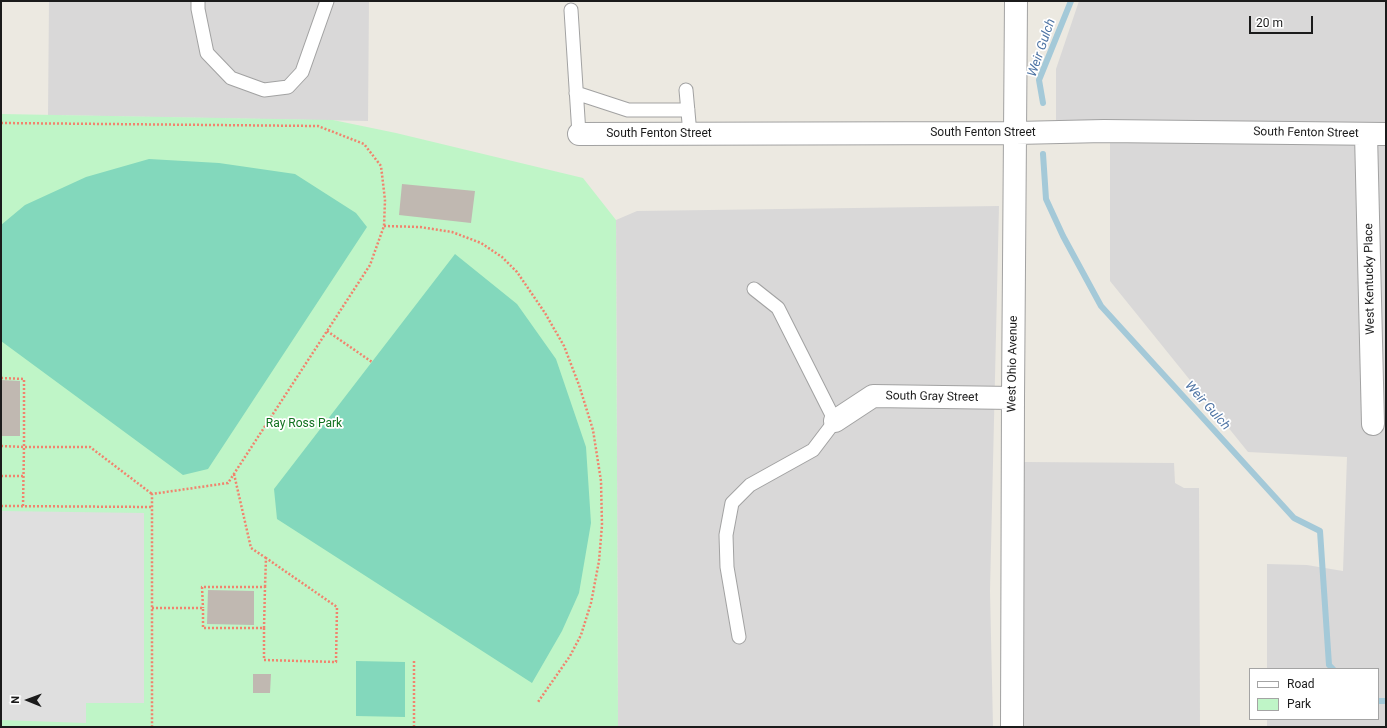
<!DOCTYPE html>
<html>
<head>
<meta charset="utf-8">
<style>
  body { margin:0 }
  #map { position:relative; width:1387px; height:728px; overflow:hidden; background:#ece9e1; font-family:Roboto,sans-serif }
  canvas { display:block }
  .frame { position:absolute; inset:0; border:2px solid #1b1b1b; pointer-events:none }
  .legend { position:absolute; left:1249px; top:668px; width:130px; height:52px; box-sizing:border-box; background:#fff; border:1px solid #a4a4a4; margin:0; padding:5px 7px; list-style:none; font-size:12px; color:#1b1b1b }
  .legend li { display:flex; align-items:center; gap:8px; height:20px }
  .legend b { width:20px; border:1px solid #a4a4a4 }
  .north { position:absolute; left:8px; top:680px; width:40px; height:40px; -webkit-text-stroke:3px #fff; paint-order:stroke; rotate:271deg; font-size:11px; font-weight:700; line-height:16px; text-align:center; color:#1b1b1b }
  .north::after { content:''; display:block; margin:auto; width:14px; height:18px; background:#1b1b1b; clip-path:polygon(50% 0,100% 100%,50% 72%,0 100%) }
  .scale { position:absolute; left:1249px; top:16px; width:64px; height:18px; box-sizing:border-box; border:2px solid #1b1b1b; border-top:0; padding-left:5px; font-size:12px; line-height:14px; white-space:nowrap; color:#1b1b1b; -webkit-text-stroke:3px #fff; paint-order:stroke }
</style>
</head>
<body>
<div id="map">
<canvas width="1387" height="728"></canvas>
<div class="frame"></div>
<ul class="legend">
<li><b style="height:5px;background:#fff"></b>Road</li>
<li><b style="height:11px;background:#bff5c7"></b>Park</li>
</ul>
<div class="north">N</div>
<div class="scale">20 m</div>
</div>
<script>
const ctx = document.querySelector('canvas').getContext('2d');
ctx.lineJoin = 'round';
function paint(path, color) {
  ctx.fillStyle = color;
  ctx.fill(path, 'evenodd');
}
function poly(rows) {
  const path = new Path2D();
  for (const r of rows) {
    path.moveTo(r[0], r[1]);
    for (let i = 2; i < r.length; i += 2) path.lineTo(r[i], r[i + 1]);
  }
  return path;
}
function trace(path, color, width, dash) {
  ctx.strokeStyle = color;
  ctx.lineWidth = width;
  ctx.lineCap = dash ? 'butt' : 'round';
  ctx.setLineDash(dash || []);
  ctx.stroke(path);
}
function drawText(font, color, halo, rows, align = 'center') {
  ctx.font = font + ' Roboto,sans-serif';
  ctx.lineWidth = 3.5;
  ctx.setLineDash([]);
  ctx.textBaseline = 'middle';
  ctx.strokeStyle = halo;
  ctx.fillStyle = color;
  for (const [text, x, y, turn = 0] of rows) {
    ctx.save();
    ctx.translate(x, y);
    ctx.rotate((+turn || 0) * Math.PI / 180);
    ctx.textAlign = isNaN(turn) ? turn : align;
    if (halo) ctx.strokeText(text, 0, 0);
    ctx.fillText(text, 0, 0);
    ctx.restore();
  }
}
paint(poly([
  [49,1,369,1,368,121,48,115],
  [1079,1,1386,1,1386,727,1267,727,1267,719,1378,719,1378,669,1267,669,1267,564,1307,565,1343,571,1347,457,1248,452,1110,281,1110,124,1056,123,1056,69],
  [999,206,990,591,993,727,618,727,616,220,637,211],
  [1024,462,1174,463,1175,483,1184,488,1199,488,1200,727,1023,727]
]), '#d9d8d8');
paint(poly([
  [1,114,333,120,396,133,583,178,616,220,618,727,1,727]
]), '#bff5c7');
paint(poly([
  [149,159,219,163,295,174,356,213,367,227,208,469,183,475,1,341,1,225,25,205,86,177],
  [455,254,517,304,556,359,586,447,591,523,579,593,562,631,532,683,277,519,274,489],
  [356,661,405,662,405,717,356,716]
]), '#83d8bc');
paint(poly([
  [1,511,144,513,144,703,86,703,86,723,1,720]
]), '#dfdfdf');
trace(poly([
  [1043,103,1039,80,1071,1],
  [1043,154,1046,199,1063,236,1101,306,1294,518,1320,531,1329,665,1333,669],
  [1378,701,1386,701]
]), '#a4c9d8', 6);
paint(poly([
  [402,184,475,191,471,223,399,215],
  [1,380,20,381,20,436,1,436],
  [208,590,254,591,254,625,207,624],
  [253,674,271,674,270,693,253,693]
]), '#c0b8b1');
const service = poly([
  [198,1,198,9,207,53,231,78,264,90,288,87,302,72,327,1],
  [571,10,579,134],
  [686,90,690,134],
  [576,93,628,110,688,110],
  [739,637,727,567,726,535,732,503,750,485,813,450,835,421,778,308,754,289]
]);
const minor = poly([
  [579,134,1016,133,1104,131,1386,134],
  [1366,134,1373,424],
  [835,421,873,396,1013,398],
  [1012,727,1013,398,1016,1]
]);
trace(service, '#a2a2a2', 15);
trace(minor, '#a2a2a2', 24);
trace(poly([
  [1,123,318,126,364,144,381,166,385,200,384,226,370,265,228,483,152,494,152,727],
  [384,226,420,227,452,232,481,243,502,257,517,272,545,313,564,346,579,385,593,430,601,481,602,525,599,561,591,603,581,635,570,656,538,702],
  [327,331,372,362],
  [1,378,24,379,24,447,1,446],
  [234,474,251,548,266,558],
  [1,476,24,476],
  [1,506,152,507],
  [23,506,24,447,90,447,152,494],
  [152,608,203,608,203,628,264,628,265,587,202,587,203,608],
  [264,628,264,660,336,662,337,607,266,558,265,587],
  [414,727,414,660]
]), '#f1836d', 2.5, [2, 2]);
trace(service, '#fff', 13);
trace(minor, '#fff', 22);
drawText('12px', '#1b1b1b', '#fff', [
  ["South Fenton Street",983,133],
  ["South Fenton Street",1306,133,1],
  ["South Fenton Street",659,134],
  ["West Kentucky Place",1370,279,-91],
  ["West Ohio Avenue",1013,364,-89],
  ["South Gray Street",932,397,1]
]);
drawText('12px', '#11711f', '#fff', [
  ["Ray Ross Park",304,424]
]);
drawText('italic 13px', '#4e74a4', '#fff', [
  ["Weir Gulch",1042,48,-71],
  ["Weir Gulch",1207,406,48]
]);
</script>
</body>
</html>
